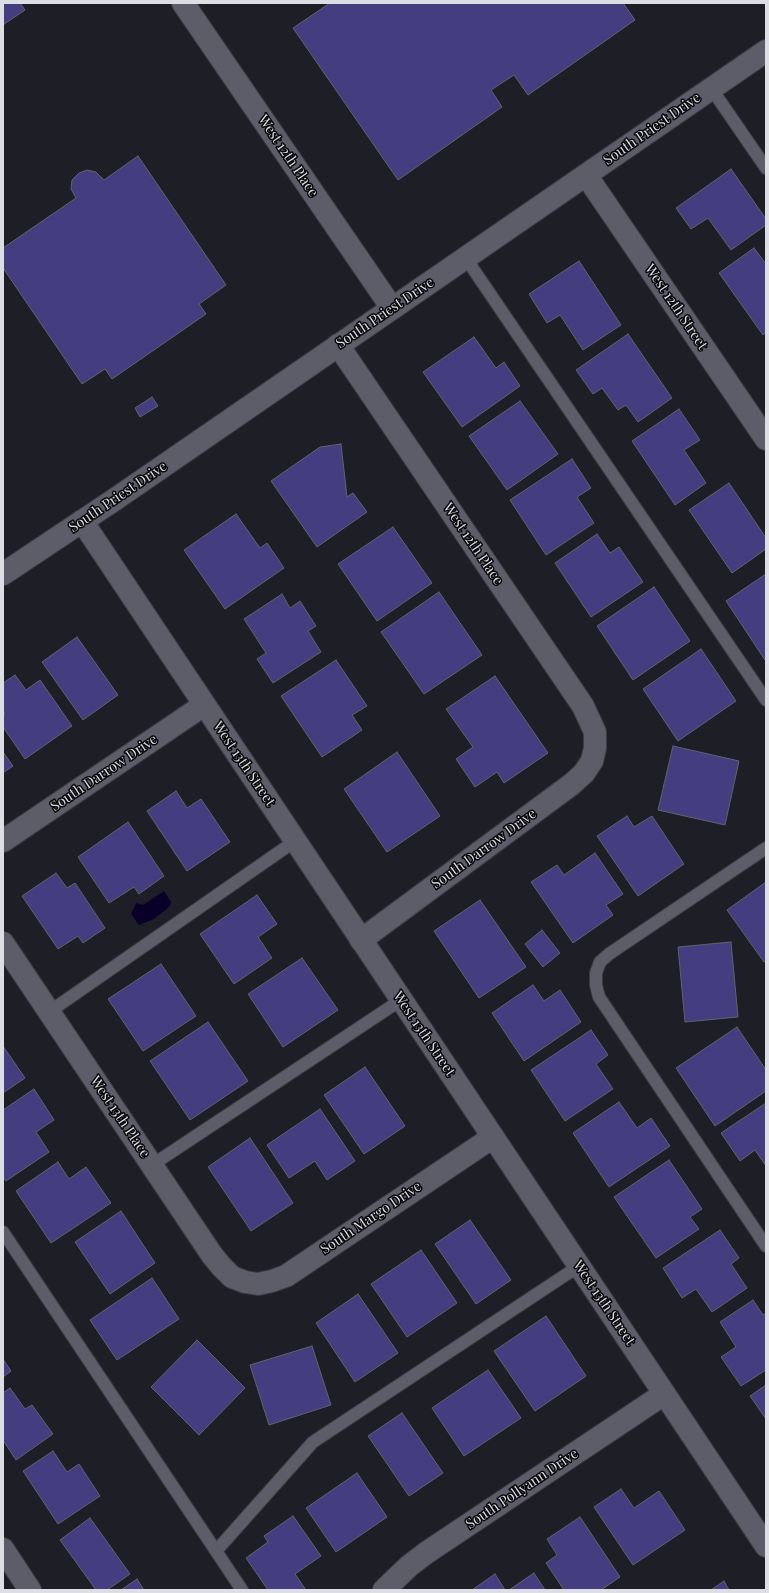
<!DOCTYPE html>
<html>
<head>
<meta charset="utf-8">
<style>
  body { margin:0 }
  #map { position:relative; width:769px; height:1593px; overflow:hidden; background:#1e1e27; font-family:"Playfair Display",serif }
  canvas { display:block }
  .frame { position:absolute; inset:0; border:4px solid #dddde4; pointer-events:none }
</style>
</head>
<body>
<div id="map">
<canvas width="769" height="1593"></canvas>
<div class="frame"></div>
</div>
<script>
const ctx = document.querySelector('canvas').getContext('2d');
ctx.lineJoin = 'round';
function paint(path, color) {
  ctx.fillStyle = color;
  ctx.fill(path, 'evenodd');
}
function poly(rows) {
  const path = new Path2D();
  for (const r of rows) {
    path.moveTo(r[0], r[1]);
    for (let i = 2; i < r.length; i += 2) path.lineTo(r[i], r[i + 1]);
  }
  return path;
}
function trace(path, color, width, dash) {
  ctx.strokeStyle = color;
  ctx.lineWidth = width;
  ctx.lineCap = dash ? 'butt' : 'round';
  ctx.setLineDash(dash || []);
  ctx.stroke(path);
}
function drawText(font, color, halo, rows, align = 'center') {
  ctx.font = font + ' "Playfair Display",serif';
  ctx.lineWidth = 3;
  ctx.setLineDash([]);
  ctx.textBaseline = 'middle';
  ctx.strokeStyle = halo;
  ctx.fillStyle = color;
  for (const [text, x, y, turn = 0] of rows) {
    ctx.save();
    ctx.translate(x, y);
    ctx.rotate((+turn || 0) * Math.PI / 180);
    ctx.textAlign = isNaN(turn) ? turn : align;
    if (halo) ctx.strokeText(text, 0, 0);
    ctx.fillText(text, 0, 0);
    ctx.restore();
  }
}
paint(poly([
  [164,891,171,902,169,907,154,919,139,925,131,914,136,903,143,905]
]), '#080028');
const building = poly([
  [3,3,20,3,25,10,3,25,3,3],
  [330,3,623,3,635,20,528,95,514,75,491,90,502,107,398,180,293,28,330,3],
  [138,156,226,285,199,304,206,314,112,379,105,369,82,384,3,268,3,248,76,198,71,189,72,180,79,173,87,170,96,172,104,180,138,156],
  [731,169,766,219,766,225,731,250,708,218,691,229,676,208,731,169],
  [754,248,766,264,766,332,763,335,719,273,754,248],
  [579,261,621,325,583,350,560,315,547,323,529,294,579,261],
  [628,334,672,398,638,422,626,405,618,410,602,388,593,394,576,370,628,334],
  [474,337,496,368,504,362,520,386,462,427,423,372,474,337],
  [152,397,158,406,140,417,135,408,152,397],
  [520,401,558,454,507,490,469,436,520,401],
  [679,409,700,440,684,450,706,483,675,505,632,441,679,409],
  [341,444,347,497,353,493,367,512,317,547,271,481,320,447,341,444],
  [572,459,591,488,577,497,594,523,546,555,510,500,572,459],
  [729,483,766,538,766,549,732,573,689,510,729,483],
  [236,514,260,548,267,543,284,568,225,609,184,550,236,514],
  [393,527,432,583,377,621,338,564,393,527],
  [597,534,610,553,619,547,643,582,591,617,555,563,597,534],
  [766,574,766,660,765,660,726,601,766,574],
  [654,587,690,641,633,680,597,626,654,587],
  [439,592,482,655,424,694,381,632,439,592],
  [282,594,290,608,300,601,316,626,308,631,321,652,273,683,257,659,266,653,244,619,282,594],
  [77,637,118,695,83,720,42,662,77,637],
  [701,649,736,701,678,741,643,689,701,649],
  [336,660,367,706,352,715,362,730,322,757,281,696,336,660],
  [15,675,26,690,40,680,72,726,25,759,3,727,3,715,5,714,3,711,3,683,15,675],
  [495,676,548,753,504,783,497,772,475,787,456,759,473,747,446,709,495,676],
  [673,746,739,761,725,825,658,810,673,746],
  [3,752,13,766,3,773,3,752],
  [397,752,440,816,387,852,344,789,397,752],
  [176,791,187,808,201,799,230,842,187,871,147,811,176,791],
  [627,816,634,827,652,816,684,864,638,896,597,836,627,816],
  [128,822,164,876,139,894,134,887,109,903,78,857,128,822],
  [595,853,623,894,606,905,613,915,573,943,531,882,557,865,564,875,595,853],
  [56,873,67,888,75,883,105,928,83,943,78,936,58,949,22,896,56,873],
  [766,882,766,961,764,962,727,910,766,882],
  [257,895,277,924,258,937,272,958,234,984,200,934,257,895],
  [480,900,526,967,479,998,434,931,480,900],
  [542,930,560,953,543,967,525,944,542,930],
  [731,942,738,1017,685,1022,678,947,731,942],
  [302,958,338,1010,283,1047,248,994,302,958],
  [161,964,196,1016,143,1051,108,999,161,964],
  [533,985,544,1001,560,990,581,1022,524,1061,492,1013,533,985],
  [208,1022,248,1081,190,1120,150,1061,208,1022],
  [737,1027,766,1070,766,1091,715,1126,676,1068,737,1027],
  [591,1030,608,1055,596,1064,613,1089,565,1121,531,1070,591,1030],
  [3,1046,25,1078,3,1093,3,1046],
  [365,1067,405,1126,364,1154,324,1095,365,1067],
  [34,1089,54,1120,36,1132,49,1152,6,1181,3,1177,3,1110,34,1089],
  [619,1102,637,1128,651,1118,670,1146,609,1187,573,1133,619,1102],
  [766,1103,766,1166,755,1150,740,1161,721,1133,766,1103],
  [320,1109,355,1161,327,1180,315,1161,289,1178,267,1145,320,1109],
  [250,1138,293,1203,251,1231,208,1167,250,1138],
  [669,1160,702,1209,690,1217,699,1229,656,1258,614,1197,669,1160],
  [58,1162,69,1179,86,1167,111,1203,51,1243,16,1191,58,1162],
  [121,1211,155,1263,110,1294,75,1242,121,1211],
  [470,1220,511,1280,476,1304,435,1244,470,1220],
  [720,1230,739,1258,731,1264,747,1288,712,1312,696,1289,682,1298,663,1268,720,1230],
  [421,1250,457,1303,407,1337,371,1284,421,1250],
  [152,1278,179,1319,117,1360,90,1320,152,1278],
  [358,1294,398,1353,355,1382,316,1323,358,1294],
  [753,1300,763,1315,766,1313,766,1370,741,1386,721,1357,736,1347,720,1322,753,1300],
  [546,1316,586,1376,535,1411,494,1351,546,1316],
  [197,1340,245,1388,199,1435,151,1387,197,1340],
  [312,1346,331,1405,269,1425,250,1365,312,1346],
  [3,1359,11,1371,3,1377,3,1359],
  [488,1370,521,1418,464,1456,432,1408,488,1370],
  [766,1385,766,1419,750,1396,766,1385],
  [10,1388,25,1409,32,1405,53,1434,16,1460,3,1440,3,1393,10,1388],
  [402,1413,443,1473,409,1496,368,1436,402,1413],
  [53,1451,67,1472,79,1464,100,1496,58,1524,23,1471,53,1451],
  [357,1473,387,1517,336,1552,306,1508,357,1473],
  [621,1489,634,1508,659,1491,685,1530,633,1565,594,1507,621,1489],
  [293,1516,321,1556,295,1574,306,1590,268,1590,246,1558,268,1542,264,1536,293,1516],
  [580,1517,620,1577,601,1590,564,1590,546,1563,557,1555,547,1539,580,1517],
  [90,1518,130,1574,107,1590,96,1590,60,1540,90,1518],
  [534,1573,545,1590,509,1590,534,1573],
  [495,1574,505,1590,472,1590,495,1574],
  [137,1579,144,1590,121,1590,137,1579],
  [724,1581,729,1590,711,1590,724,1581]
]);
paint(building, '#443e80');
trace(building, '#62626d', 1);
const lane = poly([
  [711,88,766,168],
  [465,257,766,700],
  [766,848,609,954,600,962,596,973,596,985,599,997,766,1246],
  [49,1012,295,841],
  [152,1165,401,1000],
  [3,1232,242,1590],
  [216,1551,313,1442,579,1266]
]);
const street = poly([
  [183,3,392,308],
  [586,175,766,439],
  [338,345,583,706,595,732,595,748,592,761,584,773,572,784,361,940],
  [3,841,204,705],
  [3,943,212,1255,221,1266,232,1277,245,1282,258,1284,272,1281,286,1276,493,1137],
  [3,1549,30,1590],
  [384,1590,409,1566,426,1553,664,1394]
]);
const secondary = poly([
  [82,521,766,1546],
  [3,574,114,500,766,51]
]);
trace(lane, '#3b3b43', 14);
trace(street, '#3b3b43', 24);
trace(secondary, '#3b3b43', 24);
trace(lane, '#5d5d69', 12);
trace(street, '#5d5d69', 22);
trace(secondary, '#5d5d69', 22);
drawText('14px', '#dddde4', '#08080c', [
  ["South Priest Drive",652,129,-35],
  ["West 12th Place",288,156,56],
  ["West 12th Street",676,307,56],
  ["South Priest Drive",385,313,-34],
  ["South Priest Drive",118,497,-34],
  ["West 12th Place",473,544,56],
  ["West 13th Street",244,764,56],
  ["South Darrow Drive",104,773,-34],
  ["South Darrow Drive",484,849,-36],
  ["West 13th Street",424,1034,56],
  ["West 13th Place",120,1117,56],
  ["South Margo Drive",371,1218,-34],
  ["West 13th Street",604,1303,56],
  ["South Pollyann Drive",522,1489,-34]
]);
</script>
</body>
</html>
